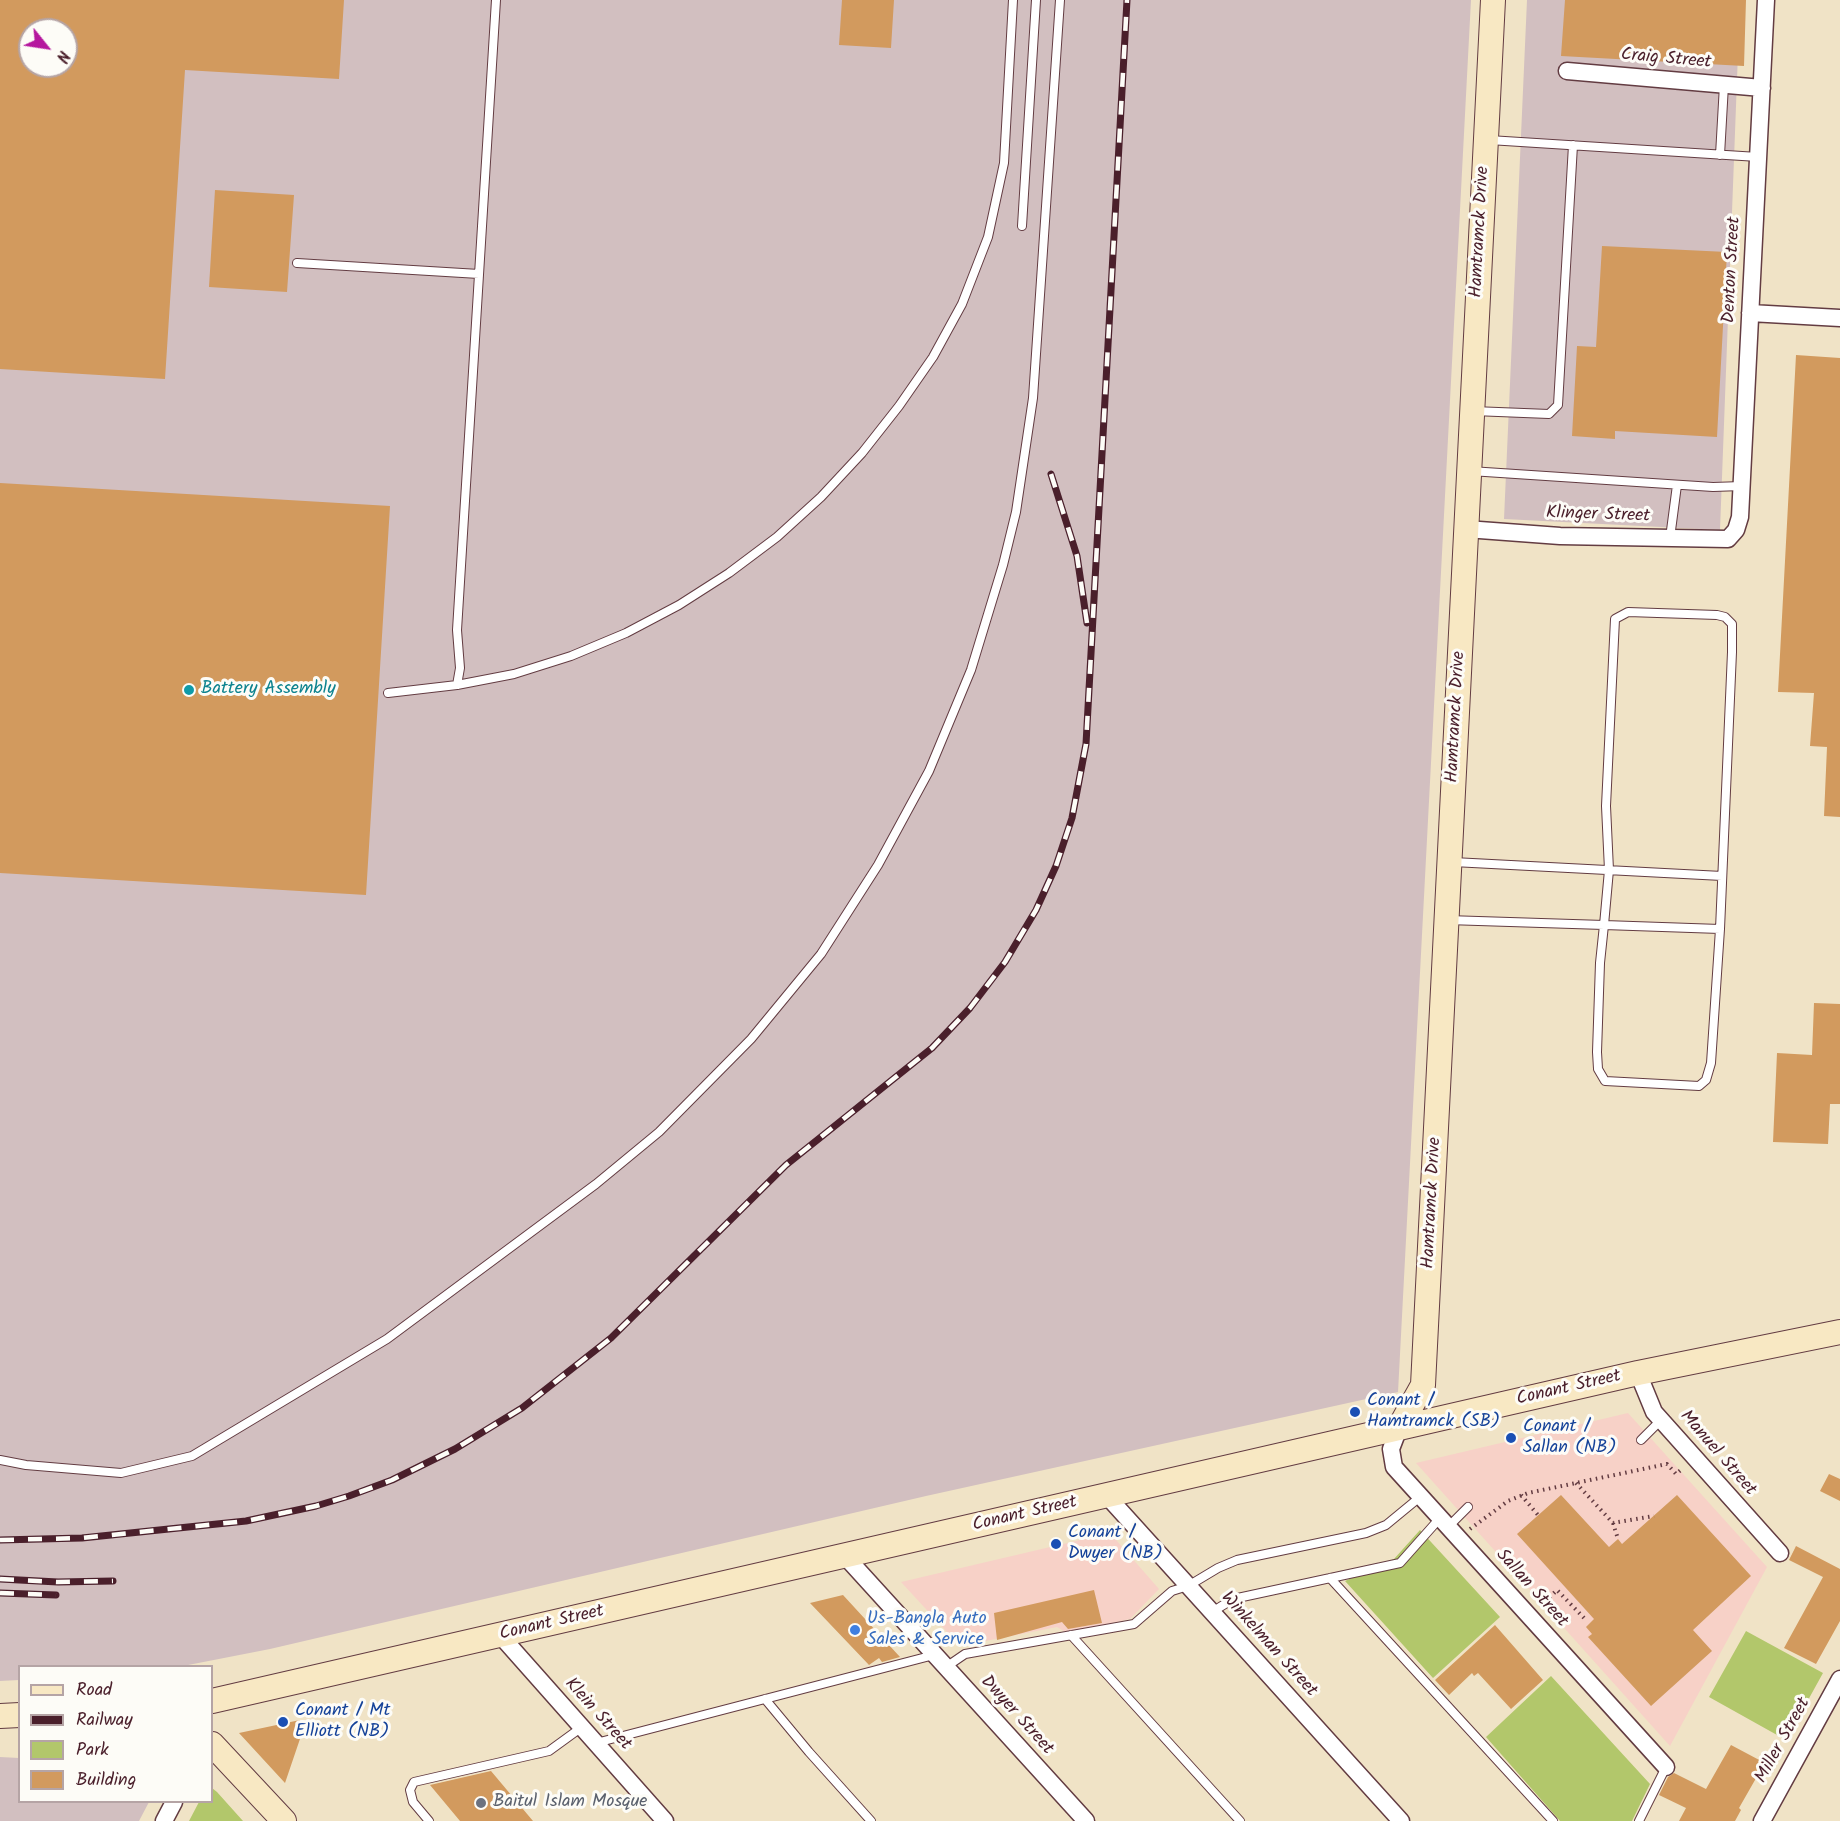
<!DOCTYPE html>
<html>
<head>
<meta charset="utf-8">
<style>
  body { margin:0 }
  #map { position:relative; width:1840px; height:1821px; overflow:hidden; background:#f0e3c6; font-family:Kalam,sans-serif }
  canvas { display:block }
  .legend { position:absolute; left:18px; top:1665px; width:195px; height:138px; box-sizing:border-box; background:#fdfcf7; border:2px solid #b5a4a5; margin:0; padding:8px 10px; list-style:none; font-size:18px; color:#4a1f2b }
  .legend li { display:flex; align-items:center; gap:12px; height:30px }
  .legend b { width:30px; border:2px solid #b5a4a5 }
  .north { position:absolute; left:18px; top:18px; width:60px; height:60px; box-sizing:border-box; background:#fdfcf7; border:2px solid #b5a4a5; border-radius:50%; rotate:120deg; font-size:16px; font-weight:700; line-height:24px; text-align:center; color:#4a1f2b }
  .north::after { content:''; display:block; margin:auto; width:21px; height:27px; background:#b5179e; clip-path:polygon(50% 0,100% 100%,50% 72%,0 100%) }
</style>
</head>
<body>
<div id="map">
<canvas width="1840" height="1821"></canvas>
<ul class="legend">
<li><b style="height:8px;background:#f8e8c3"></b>Road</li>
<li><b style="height:8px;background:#4a1f2b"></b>Railway</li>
<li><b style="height:16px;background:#b2c76b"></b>Park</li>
<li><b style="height:16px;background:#d29a5e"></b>Building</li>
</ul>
<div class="north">N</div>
</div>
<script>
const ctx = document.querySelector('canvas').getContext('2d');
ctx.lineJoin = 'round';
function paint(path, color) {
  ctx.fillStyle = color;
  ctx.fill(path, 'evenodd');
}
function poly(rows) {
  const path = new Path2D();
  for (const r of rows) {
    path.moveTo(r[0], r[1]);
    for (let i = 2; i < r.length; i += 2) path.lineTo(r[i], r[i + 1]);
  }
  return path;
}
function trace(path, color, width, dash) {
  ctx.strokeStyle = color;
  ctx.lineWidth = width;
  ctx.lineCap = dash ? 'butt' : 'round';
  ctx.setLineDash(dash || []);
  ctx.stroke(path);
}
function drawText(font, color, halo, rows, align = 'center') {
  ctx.font = font + ' Kalam,sans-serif';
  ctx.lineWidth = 6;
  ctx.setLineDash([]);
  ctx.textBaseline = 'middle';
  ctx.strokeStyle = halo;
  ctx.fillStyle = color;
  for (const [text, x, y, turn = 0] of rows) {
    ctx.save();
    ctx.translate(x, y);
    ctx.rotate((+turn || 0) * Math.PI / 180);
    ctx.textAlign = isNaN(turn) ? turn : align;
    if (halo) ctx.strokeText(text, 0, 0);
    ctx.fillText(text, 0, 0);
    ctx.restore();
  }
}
paint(poly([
  [1628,1413,1767,1567,1670,1746,1416,1463],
  [1110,1533,1159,1589,1130,1619,1067,1633,1057,1627,960,1646,901,1582]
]), '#f7d1c7');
paint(poly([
  [0,0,1471,0,1398,1392,926,1496,270,1649,183,1666,20,1666,19,1680,0,1681],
  [30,30,66,30,66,66,30,66],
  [1527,0,1740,0,1720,530,1504,519],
  [0,1757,19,1758,20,1802,149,1802,139,1821,0,1821]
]), '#d2bfc0');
paint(poly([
  [1420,1530,1500,1617,1433,1678,1345,1581,1394,1559],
  [1746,1631,1823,1673,1786,1740,1709,1697],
  [1551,1676,1650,1784,1632,1821,1560,1821,1486,1737],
  [212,1788,217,1792,243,1821,189,1821,199,1802,212,1802]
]), '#b2c76b');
paint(poly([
  [0,0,344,0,339,79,185,70,165,379,0,369],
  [30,30,66,30,66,66,30,66],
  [842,0,894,0,891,48,839,45],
  [1565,0,1746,0,1744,66,1561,56],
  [215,190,294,195,287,292,209,287],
  [1602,246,1727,252,1717,437,1615,431,1615,439,1572,436,1577,346,1596,347],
  [1796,355,1840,358,1840,817,1824,816,1827,747,1810,746,1814,693,1778,692],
  [0,483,390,506,366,895,0,873],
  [1814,1003,1840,1004,1840,1104,1830,1104,1828,1144,1773,1142,1777,1053,1812,1055],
  [1829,1474,1840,1479,1840,1501,1820,1491],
  [1561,1495,1609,1547,1618,1539,1622,1544,1677,1495,1751,1576,1693,1630,1712,1651,1651,1706,1588,1637,1592,1634,1586,1627,1594,1619,1517,1534],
  [1796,1546,1840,1569,1840,1621,1816,1664,1784,1648,1823,1577,1789,1560],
  [1094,1590,1102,1623,1068,1629,1062,1622,997,1640,994,1613],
  [843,1595,900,1657,882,1662,879,1658,869,1665,810,1603],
  [1495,1625,1543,1680,1511,1709,1478,1673,1474,1676,1472,1673,1449,1695,1435,1680],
  [300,1720,302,1733,285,1783,239,1733],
  [1731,1745,1763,1762,1763,1766,1739,1808,1741,1810,1735,1821,1679,1821,1686,1808,1659,1795,1668,1777,1674,1773,1706,1789],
  [491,1771,533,1821,460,1821,430,1785]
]), '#d29a5e');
const lane = poly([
  [1489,140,1758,157],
  [1720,155,1724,85],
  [1022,226,1036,0],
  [297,263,479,274],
  [1473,411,1549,414,1558,405,1573,145],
  [1470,471,1713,487,1742,486],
  [1670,538,1677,485],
  [457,685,460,668,457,630,496,0],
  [388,693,457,685,514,674,571,656,626,633,679,605,729,573,777,537,821,497,862,453,899,406,933,357,962,304,988,237,1004,163,1013,0],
  [1453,862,1722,876],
  [1447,920,1604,925,1720,929,1732,652,1732,624,1725,617,1717,615,1628,612,1615,619,1606,806,1609,870,1604,925,1600,963,1597,1052,1598,1069,1605,1081,1699,1086,1706,1080,1711,1063,1720,929],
  [1641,1440,1661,1420],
  [0,1460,26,1465,121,1473,192,1456,387,1339,596,1184,659,1132,751,1039,821,954,878,865,929,771,971,670,1003,565,1016,512,1033,398,1060,0],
  [1448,1527,1468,1507],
  [1330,1578,1553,1821],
  [1212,1612,1233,1599,1400,1563,1440,1518],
  [1071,1635,1240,1821],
  [946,1667,965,1654,1134,1624,1172,1591,1188,1586,1218,1568,1237,1560,1366,1533,1386,1525,1420,1497],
  [765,1699,809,1752,871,1821],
  [596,1743,934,1655],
  [429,1821,413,1802,410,1790,414,1782,549,1751,582,1727],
  [1639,1821,1666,1767]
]);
const street = poly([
  [1567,71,1762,88],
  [1750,313,1840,318],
  [1466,529,1560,536,1728,539,1736,530,1740,517,1766,0],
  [1638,1373,1654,1412,1780,1553],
  [1399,1428,1391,1449,1394,1467,1666,1767],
  [1107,1496,1401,1821],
  [845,1556,1086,1821],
  [500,1635,665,1821],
  [164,1821,174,1802],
  [1762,1821,1840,1679]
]);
const secondary = poly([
  [1399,1428,1423,1385,1493,0],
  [212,1701,1638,1373,1840,1332],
  [0,1716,20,1715],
  [212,1744,284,1821]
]);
trace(lane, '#633c42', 10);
trace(street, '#633c42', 19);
trace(secondary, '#633c42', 26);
trace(poly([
  [1576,1483,1613,1523,1654,1516],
  [1521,1495,1538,1515],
  [1613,1523,1618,1539],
  [1470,1529,1508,1501,1528,1493,1667,1464,1676,1474,1682,1469],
  [1541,1606,1557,1590,1585,1619]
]), '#633c42', 4, [1.5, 4.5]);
trace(lane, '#fff', 8);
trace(street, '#fff', 16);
trace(secondary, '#f8e8c3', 24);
const rail = poly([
  [1051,474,1077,556,1087,623],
  [0,1540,82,1538,246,1521,316,1506,349,1496,392,1480,455,1449,522,1408,611,1338,786,1165,932,1048,970,1008,1005,962,1036,910,1056,866,1072,818,1086,744,1127,0],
  [0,1579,58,1582,113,1581],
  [0,1593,56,1595]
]);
trace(rail, '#4a1f2b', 7);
trace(rail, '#fdfcf7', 4.5, [14]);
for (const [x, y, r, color] of [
  [189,690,6,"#0f9aa8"],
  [1355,1412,6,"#1a4fb4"],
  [1511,1438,6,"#1a4fb4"],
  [1056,1544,6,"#1a4fb4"],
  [855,1630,6,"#3f7fe0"],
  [283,1722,6,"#1a4fb4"],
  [481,1803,6,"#6b7280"]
]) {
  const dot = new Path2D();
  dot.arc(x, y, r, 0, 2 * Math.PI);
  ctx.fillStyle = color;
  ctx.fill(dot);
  trace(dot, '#fdfcf7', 2);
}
drawText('18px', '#4a1f2b', '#fdfcf7', [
  ["Craig Street",1666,60,5],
  ["Hamtramck Drive",1481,232,-87],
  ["Denton Street",1733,270,-87],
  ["Klinger Street",1598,516,2],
  ["Hamtramck Drive",1457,717,-87],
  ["Hamtramck Drive",1433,1203,-87],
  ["Conant Street",1569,1389,-13],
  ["Manuel Street",1717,1454,49],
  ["Conant Street",1025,1515,-13],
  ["Sallan Street",1531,1589,48],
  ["Conant Street",552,1624,-13],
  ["Winkelman Street",1268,1645,48],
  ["Klein Street",597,1715,48],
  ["Dwyer Street",1016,1716,48],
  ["Miller Street",1784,1741,-61]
]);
drawText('18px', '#0d838f', '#fdfcf7', [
  ["Battery Assembly",201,690]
], 'left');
drawText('18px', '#164399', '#fdfcf7', [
  ["Conant /",1367,1402],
  ["Hamtramck (SB)",1367,1423],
  ["Conant /",1523,1428],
  ["Sallan (NB)",1523,1449],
  ["Conant /",1068,1534],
  ["Dwyer (NB)",1068,1555],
  ["Conant / Mt",295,1712],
  ["Elliott (NB)",295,1733]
], 'left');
drawText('18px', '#366cbe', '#fdfcf7', [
  ["Us-Bangla Auto",867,1620],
  ["Sales & Service",867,1641]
], 'left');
drawText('18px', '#5b616d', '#fdfcf7', [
  ["Baitul Islam Mosque",493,1803]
], 'left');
</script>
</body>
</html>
